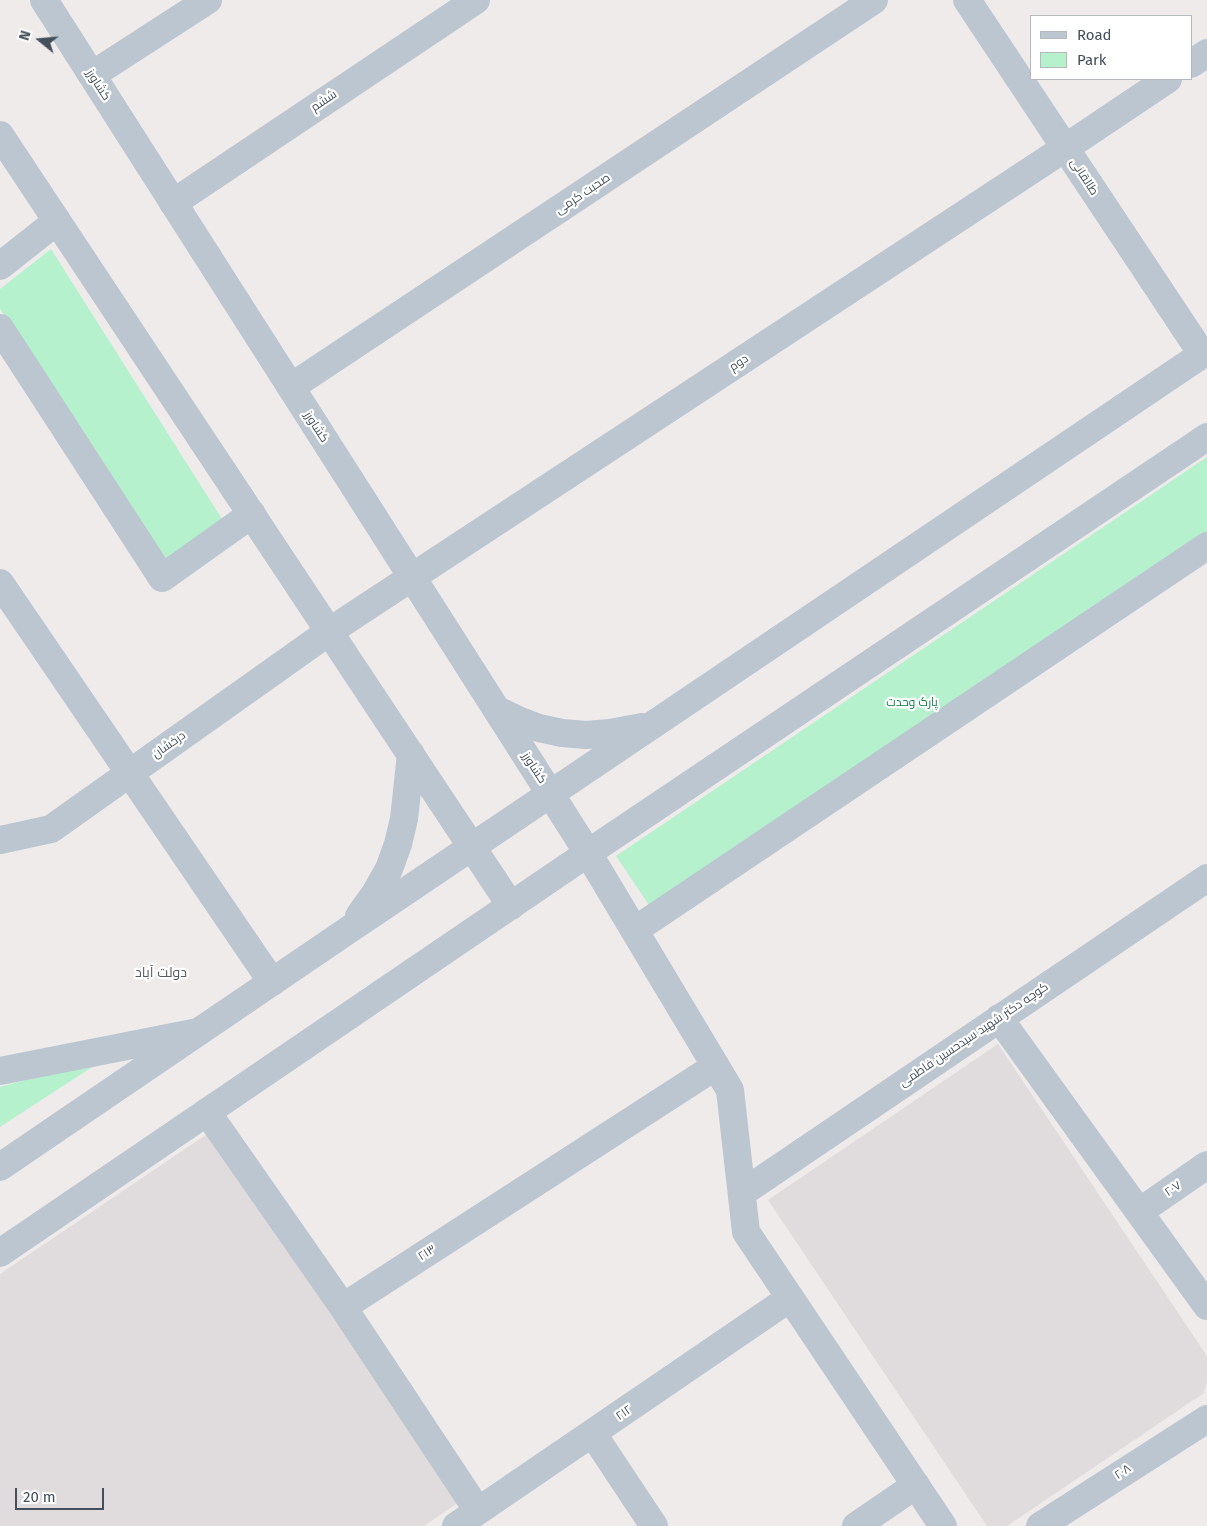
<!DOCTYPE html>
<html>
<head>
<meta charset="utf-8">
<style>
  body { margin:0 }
  #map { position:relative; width:1207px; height:1526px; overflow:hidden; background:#efebeb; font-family:"Fira Sans",sans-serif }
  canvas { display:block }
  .legend { position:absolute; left:1030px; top:15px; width:162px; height:65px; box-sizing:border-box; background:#fff; border:1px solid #b4b9bd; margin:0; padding:6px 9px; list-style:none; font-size:15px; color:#434f5a }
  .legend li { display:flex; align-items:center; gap:10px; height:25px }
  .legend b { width:25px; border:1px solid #b4b9bd }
  .north { position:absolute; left:15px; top:15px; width:50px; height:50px; -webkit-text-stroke:4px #fff; paint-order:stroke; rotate:287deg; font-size:14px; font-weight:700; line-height:20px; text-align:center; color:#434f5a }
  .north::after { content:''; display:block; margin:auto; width:18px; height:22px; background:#434f5a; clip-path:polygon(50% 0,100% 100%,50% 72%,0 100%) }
  .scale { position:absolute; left:15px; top:1488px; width:89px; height:22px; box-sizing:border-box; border:2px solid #434f5a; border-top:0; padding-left:6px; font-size:15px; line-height:18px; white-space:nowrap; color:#434f5a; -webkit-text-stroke:4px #fff; paint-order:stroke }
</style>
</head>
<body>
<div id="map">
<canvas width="1207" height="1526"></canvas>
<ul class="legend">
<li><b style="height:6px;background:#bbc6d0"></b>Road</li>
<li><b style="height:14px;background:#b5f1cd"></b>Park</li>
</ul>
<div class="north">N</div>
<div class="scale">20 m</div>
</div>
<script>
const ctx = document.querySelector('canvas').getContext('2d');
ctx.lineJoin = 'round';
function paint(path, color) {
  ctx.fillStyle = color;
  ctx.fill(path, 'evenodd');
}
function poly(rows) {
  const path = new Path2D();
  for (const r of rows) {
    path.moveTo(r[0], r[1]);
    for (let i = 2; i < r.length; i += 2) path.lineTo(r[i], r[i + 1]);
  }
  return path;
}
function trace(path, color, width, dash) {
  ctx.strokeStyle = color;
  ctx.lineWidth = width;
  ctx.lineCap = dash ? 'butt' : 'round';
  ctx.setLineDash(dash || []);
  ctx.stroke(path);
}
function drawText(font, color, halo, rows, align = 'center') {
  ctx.font = font + ' "Fira Sans",Cairo,sans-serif';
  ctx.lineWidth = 4.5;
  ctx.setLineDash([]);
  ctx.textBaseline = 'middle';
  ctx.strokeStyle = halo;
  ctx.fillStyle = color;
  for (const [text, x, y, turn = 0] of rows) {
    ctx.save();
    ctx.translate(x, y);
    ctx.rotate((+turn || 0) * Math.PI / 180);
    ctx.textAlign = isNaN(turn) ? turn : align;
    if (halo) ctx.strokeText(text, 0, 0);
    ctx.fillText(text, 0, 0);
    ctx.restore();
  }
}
paint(poly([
  [998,1044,1207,1356,1207,1381,1204,1393,1007,1526,987,1526,768,1200],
  [210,1132,459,1502,424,1526,0,1526,0,1274]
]), '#e0dcdd');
paint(poly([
  [51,249,227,527,167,563,0,309,0,289],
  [1207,457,1207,549,659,920,616,856],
  [106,1058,0,1127,0,1087]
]), '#b5f1cd');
trace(poly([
  [967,0,1202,354],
  [1191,64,1207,53],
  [92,75,208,0],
  [173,203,476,0],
  [0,266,57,221],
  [0,328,162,578,252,514],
  [291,387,874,0],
  [0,583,272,982],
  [0,840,51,829,330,631,1065,148,1168,79],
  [588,853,730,1090,746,1232,943,1526],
  [635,930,1207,546],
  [999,1018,1207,1306],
  [0,1071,198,1032],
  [207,1112,343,1307],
  [742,1193,1207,878],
  [1139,1212,1207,1165],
  [593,1434,654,1526],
  [478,1511,343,1307,716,1066],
  [456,1526,790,1298],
  [856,1526,916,1485],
  [1040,1526,1207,1419]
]), '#bbc6d0', 28);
trace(poly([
  [44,0,588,853],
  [0,135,511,906],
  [497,710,518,720,539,728,562,733,586,735,610,733,642,727],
  [359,916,376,892,389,869,398,844,404,819,411,754],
  [0,1167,344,933,1207,351],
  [0,1253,588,853,1207,437]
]), '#bbc6d0', 28);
drawText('12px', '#434f5a', '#fff', [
  ["کشاورز",98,85,57],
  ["ششم",324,101,-34],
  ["طالقانی",1084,177,57],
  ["صحبت کرمی",583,194,-34],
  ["دوم",739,363,-33],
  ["کشاورز",316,427,57],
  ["درخشان",169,745,-35],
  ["کشاورز",534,768,57],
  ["کوچه دکتر شهید سیدحسین فاطمی",974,1035,-34],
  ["۲۰۷",1173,1189,-34],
  ["۲۱۳",427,1253,-33],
  ["۲۱۲",624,1413,-35],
  ["۲۰۸",1123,1472,-33]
]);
drawText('12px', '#117f49', '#fff', [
  ["پارک وحدت",912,703]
]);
drawText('14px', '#585c61', '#fff', [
  ["دولت آباد",161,973]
]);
</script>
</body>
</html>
